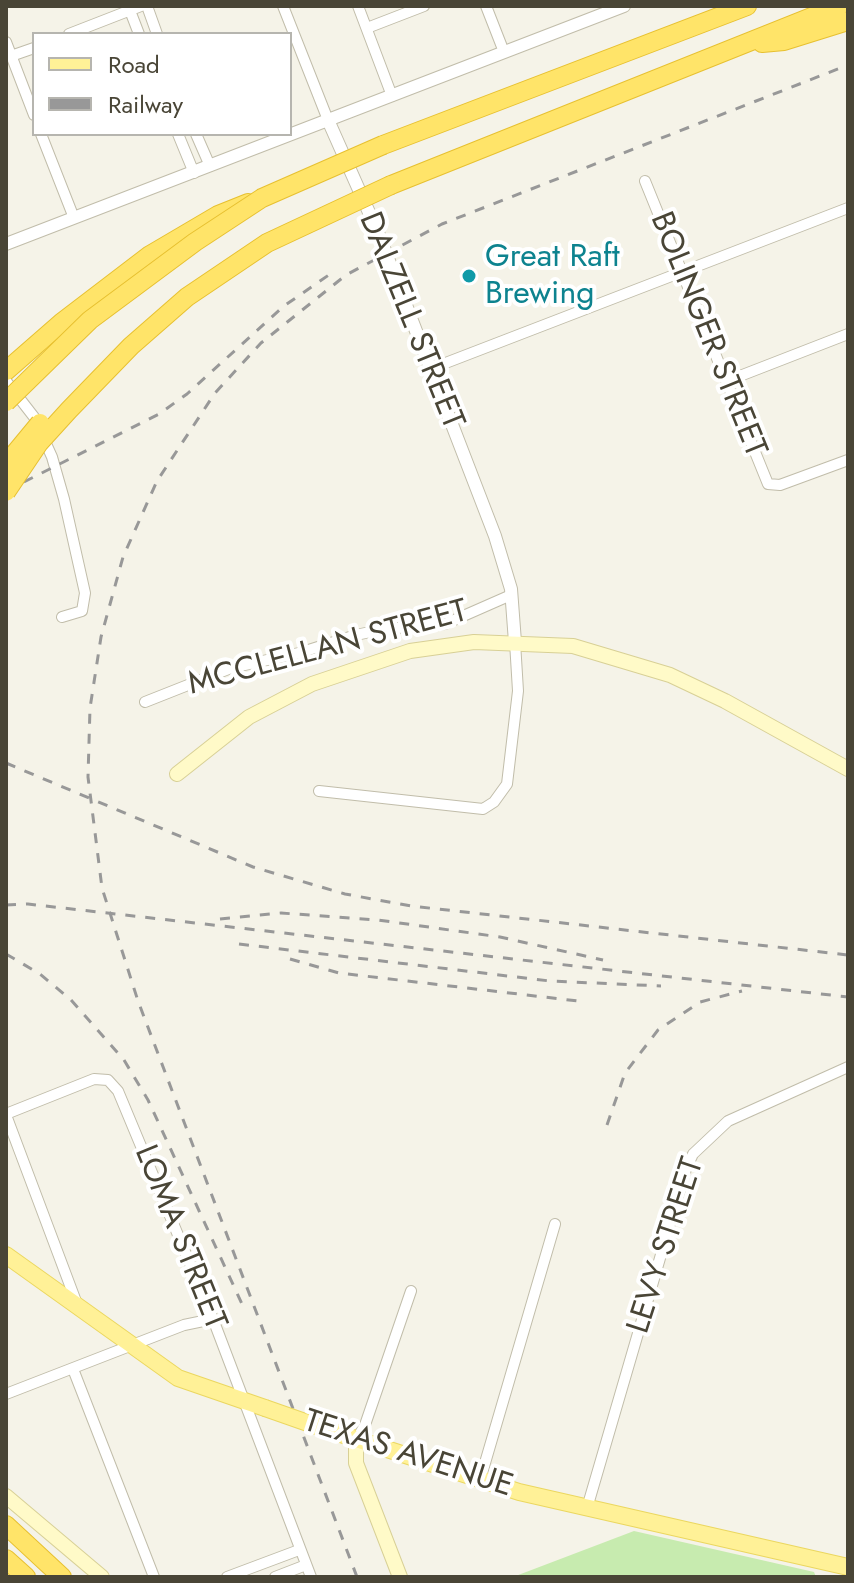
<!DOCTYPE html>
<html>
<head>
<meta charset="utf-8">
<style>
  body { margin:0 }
  #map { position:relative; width:854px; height:1583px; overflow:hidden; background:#f5f3e8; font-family:Jost,sans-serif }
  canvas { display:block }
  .frame { position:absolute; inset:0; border:8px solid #494536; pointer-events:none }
  .legend { position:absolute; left:32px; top:32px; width:260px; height:104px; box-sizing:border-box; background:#fff; border:2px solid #b6b5af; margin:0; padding:10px 14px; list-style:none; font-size:24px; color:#494536 }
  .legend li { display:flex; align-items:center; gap:16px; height:40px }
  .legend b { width:40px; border:2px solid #b6b5af }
</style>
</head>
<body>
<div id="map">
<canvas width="854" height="1583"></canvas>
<div class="frame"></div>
<ul class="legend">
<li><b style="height:10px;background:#fff197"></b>Road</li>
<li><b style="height:10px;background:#989898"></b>Railway</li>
</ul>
</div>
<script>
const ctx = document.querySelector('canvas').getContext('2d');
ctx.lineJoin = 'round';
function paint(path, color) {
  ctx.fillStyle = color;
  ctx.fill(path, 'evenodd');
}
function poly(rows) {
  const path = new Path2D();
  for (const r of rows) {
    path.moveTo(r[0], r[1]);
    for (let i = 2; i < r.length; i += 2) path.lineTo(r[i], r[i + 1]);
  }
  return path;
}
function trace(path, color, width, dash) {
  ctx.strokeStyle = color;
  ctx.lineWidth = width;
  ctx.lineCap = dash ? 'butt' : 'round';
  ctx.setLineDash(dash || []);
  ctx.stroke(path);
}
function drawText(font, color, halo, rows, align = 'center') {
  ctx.font = font + ' Jost,sans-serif';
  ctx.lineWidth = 8;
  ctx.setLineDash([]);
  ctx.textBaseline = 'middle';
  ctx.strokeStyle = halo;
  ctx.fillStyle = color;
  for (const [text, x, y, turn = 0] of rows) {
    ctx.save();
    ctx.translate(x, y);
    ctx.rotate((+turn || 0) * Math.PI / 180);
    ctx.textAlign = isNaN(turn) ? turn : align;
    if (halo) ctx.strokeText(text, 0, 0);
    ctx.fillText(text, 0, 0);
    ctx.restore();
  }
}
paint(poly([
  [634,1531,814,1572,816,1577,513,1577]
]), '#c7ebaf');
const minor = poly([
  [147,6,157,34],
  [283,6,328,120],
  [358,6,392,96],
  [486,6,504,52],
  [129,8,139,34],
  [367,28,424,6],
  [69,34,141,6],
  [6,42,34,115],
  [11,56,34,48],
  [41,134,74,218],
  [178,134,194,173],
  [196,134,210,166],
  [645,181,768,484,780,485,848,460],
  [430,369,848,208],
  [6,381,34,417,52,457,64,499,85,593,82,611,62,617],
  [727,381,848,334],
  [145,702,231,668,299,653,356,635,384,629,445,624,511,595],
  [319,791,483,809,494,802,507,784,518,691,515,642],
  [6,1114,94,1079,108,1080,118,1091,213,1319,311,1577],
  [6,1115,77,1304],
  [73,1369,154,1577],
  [6,1394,184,1325,213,1319],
  [356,1440,365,1425,411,1291],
  [480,1480,555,1224],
  [587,1508,686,1169,693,1154,728,1121,848,1067],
  [227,1577,299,1550],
  [275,1577,306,1565]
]);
const tertiary = poly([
  [328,120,379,235,495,536,511,589,515,642],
  [6,244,624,6]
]);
const secondary = poly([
  [177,774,249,717,312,684,410,651,474,642,573,646,670,675,725,701,848,769],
  [356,1440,356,1463,400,1577],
  [6,1496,102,1577]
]);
const primary = poly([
  [6,1255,178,1378,265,1408],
  [322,1428,519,1492,848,1567]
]);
const motorway = poly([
  [762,43,784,41,848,21],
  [383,145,747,6],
  [391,185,839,6],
  [6,371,61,323,150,255,218,215,248,203],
  [6,1525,62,1577],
  [6,1559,26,1577]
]);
trace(minor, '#c1bdaa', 12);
trace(tertiary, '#c1bdaa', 14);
trace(secondary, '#d8d096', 16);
trace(primary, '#ebd760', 18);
trace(motorway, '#e7c030', 20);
trace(minor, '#fff', 10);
trace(tertiary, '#fff', 12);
trace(secondary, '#fffac8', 14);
trace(primary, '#fff197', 16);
trace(motorway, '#ffe469', 18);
trace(poly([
  [6,491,159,414,187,394,284,306,336,270],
  [6,763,253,867,345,894,411,906,848,955],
  [6,905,28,904,848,997],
  [220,919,281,913,378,920,500,937,603,960],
  [239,944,550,981,661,986],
  [6,954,40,974,71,1000,124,1060,148,1100,242,1304],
  [290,959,339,973,578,1001],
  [607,1125,625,1073,658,1030,700,1002,742,991],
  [357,1577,138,1001,102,888,88,777,90,708,101,637,123,557,157,481,215,393,261,343,346,275,442,224,848,65]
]), '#989898', 3, [10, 10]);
const primaryBridge = poly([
  [265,1408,322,1428]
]);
const motorwayBridge = poly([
  [6,402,90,320,195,242,262,198,383,145],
  [6,464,40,423],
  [6,492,39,443,69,410,131,346,187,297,267,243,391,185]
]);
trace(primaryBridge, '#ebd760', 18, []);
trace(motorwayBridge, '#e7c030', 20, []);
trace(primaryBridge, '#fff197', 16);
trace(motorwayBridge, '#ffe469', 18);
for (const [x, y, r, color] of [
  [469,276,8,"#0f9aa8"]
]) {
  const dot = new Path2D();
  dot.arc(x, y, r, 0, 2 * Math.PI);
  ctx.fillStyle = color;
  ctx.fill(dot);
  trace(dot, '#fff', 3);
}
drawText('32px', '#0d838f', '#fff', [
  ["Great Raft",485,258],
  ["Brewing",485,295]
], 'left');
drawText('32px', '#494536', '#fff', [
  ["DALZELL STREET",410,321,68],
  ["BOLINGER STREET",707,335,68],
  ["MCCLELLAN STREET",328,649,-15],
  ["LOMA STREET",179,1238,68],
  ["LEVY STREET",667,1246,-72],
  ["TEXAS AVENUE",408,1455,18]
]);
</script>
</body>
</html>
